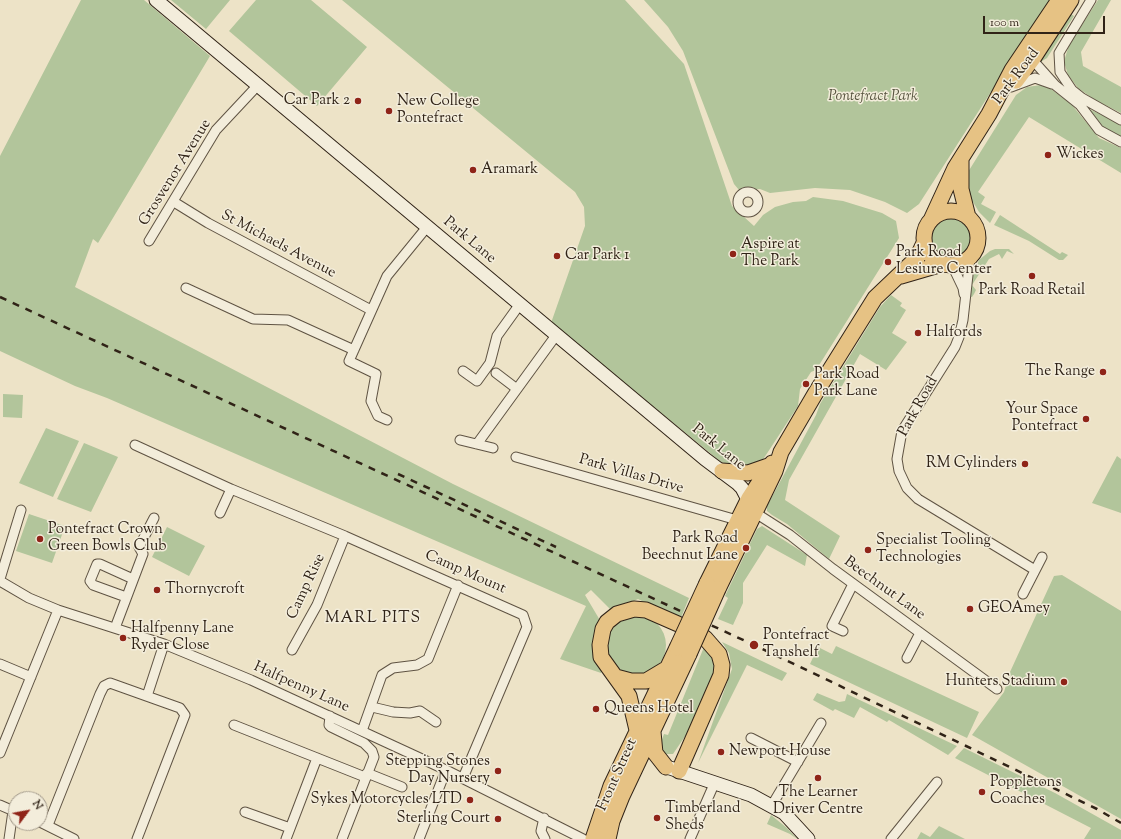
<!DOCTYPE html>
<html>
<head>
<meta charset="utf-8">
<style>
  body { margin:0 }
  #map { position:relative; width:1121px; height:839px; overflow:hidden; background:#ede3c7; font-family:"Sorts Mill Goudy",serif }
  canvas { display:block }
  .north { position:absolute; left:8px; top:791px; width:40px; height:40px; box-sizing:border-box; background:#f3eddb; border:1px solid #a59c8d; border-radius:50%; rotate:58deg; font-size:11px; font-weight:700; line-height:16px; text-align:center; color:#302317 }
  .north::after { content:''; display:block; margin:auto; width:14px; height:18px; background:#8f2418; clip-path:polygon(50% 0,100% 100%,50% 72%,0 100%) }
  .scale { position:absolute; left:983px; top:16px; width:122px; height:18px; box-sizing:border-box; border:2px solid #302317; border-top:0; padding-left:5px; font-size:12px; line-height:14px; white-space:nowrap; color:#302317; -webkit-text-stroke:3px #f3eddb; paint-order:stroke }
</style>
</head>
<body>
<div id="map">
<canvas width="1121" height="839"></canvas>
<div class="north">N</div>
<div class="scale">100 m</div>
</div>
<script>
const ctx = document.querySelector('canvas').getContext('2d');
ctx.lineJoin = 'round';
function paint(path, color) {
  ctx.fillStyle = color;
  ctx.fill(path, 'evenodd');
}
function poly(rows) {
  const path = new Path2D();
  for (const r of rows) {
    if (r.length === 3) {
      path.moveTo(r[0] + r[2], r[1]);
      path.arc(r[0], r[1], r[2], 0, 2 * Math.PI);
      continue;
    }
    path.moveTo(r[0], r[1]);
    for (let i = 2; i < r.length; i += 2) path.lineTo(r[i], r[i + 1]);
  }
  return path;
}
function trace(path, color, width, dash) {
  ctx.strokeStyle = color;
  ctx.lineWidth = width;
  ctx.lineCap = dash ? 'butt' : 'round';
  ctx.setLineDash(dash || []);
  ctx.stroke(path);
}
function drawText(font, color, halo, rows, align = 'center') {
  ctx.font = font + ' "Sorts Mill Goudy",serif';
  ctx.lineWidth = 3;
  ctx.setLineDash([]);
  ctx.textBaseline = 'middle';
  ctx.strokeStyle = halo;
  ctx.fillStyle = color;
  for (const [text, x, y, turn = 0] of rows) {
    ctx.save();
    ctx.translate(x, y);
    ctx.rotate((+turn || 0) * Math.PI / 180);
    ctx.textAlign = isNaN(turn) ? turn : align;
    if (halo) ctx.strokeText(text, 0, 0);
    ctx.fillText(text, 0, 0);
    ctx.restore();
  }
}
paint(poly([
  [81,0,144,0,210,56,98,243,93,239,75,287,453,484,689,598,680,620,638,599,612,611,591,590,585,595,601,622,603,668,601,673,560,659,586,606,107,398,75,386,0,351,0,156],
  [171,0,230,0,206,29],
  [256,0,311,0,367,47,317,106,229,31],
  [342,0,625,0,684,64,732,206,754,226,763,215,775,207,793,202,806,201,813,197,843,201,882,213,896,221,899,238,816,370,811,372,800,389,798,406,764,458,758,464,732,465,721,462,551,323,585,226,584,207,575,192],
  [644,0,1050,0,919,204,907,213,885,202,850,190,815,188,770,193,760,189,739,190,734,184,683,51,668,27],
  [1098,0,1111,0,1081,52,1083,66,1121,87,1121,113,1095,100,1078,88,1068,75,1065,65,1065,58,1069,45],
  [1071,14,1074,16,1047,58,1039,63,1059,27],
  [1041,85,1051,89,1072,105,1099,138,1121,148,1121,173,1029,117,978,192,985,197,981,204,996,212,990,223,979,212,970,197,967,182,968,172,1016,95,1027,87],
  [1089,109,1121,124,1121,137,1114,135,1103,127],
  [1000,215,1060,254,1062,252,1068,255,1063,260,1059,260,1029,241,994,225],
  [952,238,20],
  [995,249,1009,249,1014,254,1007,251,1002,259,999,254,989,259,972,285,976,290,974,294,972,297,969,297,973,276,979,260,990,251],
  [891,295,902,303,900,306,906,310,892,333,907,342,886,370,860,354,789,480,785,500,840,536,829,559,787,524,772,515,767,511,767,506,816,415,820,404,880,307],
  [3,394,23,395,22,418,3,417],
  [46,428,79,441,53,497,19,483],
  [84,443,118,457,91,512,57,499],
  [1117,456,1121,459,1121,513,1092,503],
  [29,514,65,526,52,563,16,551],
  [762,526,807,555,805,566,767,545,743,583,743,603,733,625,718,619,728,598,725,596,757,529],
  [167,527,205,546,189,576,152,557],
  [1062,575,1121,611,1121,819,972,735,1004,692,1010,672,1054,576],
  [636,645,30],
  [722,642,787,673,782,681,747,665,698,763,732,669,729,653],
  [836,646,979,712,967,738,810,664,818,647,832,654],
  [704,647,718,662,712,686,702,699,697,719,675,751,673,754,666,754,662,752,660,745,664,734,668,735],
  [817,693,839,702,845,701,847,694,957,746,948,755,889,720,887,722,860,707,854,718,835,709,833,711,813,700],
  [964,748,1055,793,1121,830,1121,839,1084,839,1091,828,955,758],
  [771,815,787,828,797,839,790,834,767,824],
  [939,826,965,839,917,839,921,832,930,837]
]), '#b2c59b');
const street = poly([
  [1091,0,1059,53,1060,72,1072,90,1082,98,1121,120],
  [1030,57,1055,85,1080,105,1099,130,1121,142],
  [1011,87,1035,78,1052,84],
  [748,202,10],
  [174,202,208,223,371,310],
  [149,241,216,130,259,84],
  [970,257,963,320,959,337,955,347,902,431,897,459,899,471,907,488,918,499,1035,570],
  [952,265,963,288,964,294],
  [186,288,253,319,288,320,354,350],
  [463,371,477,381,490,363,497,336,520,304],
  [496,373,517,389],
  [387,420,378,416,371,401,376,374,349,361,387,276,427,227],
  [460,440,493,448],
  [477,444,557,334],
  [135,445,231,489,345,536,523,615,527,627,463,778],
  [516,457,737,520],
  [754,512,790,535,833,569,997,689],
  [220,513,231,489],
  [0,579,21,510],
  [0,581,29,598,58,610,164,644,251,680,446,770,583,839],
  [1023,594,1042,557],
  [126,597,93,585,90,581,97,564,100,564,133,579],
  [115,628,143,554,139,547,154,518],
  [843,631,832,626,853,584],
  [292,650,317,605,345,536],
  [907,658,920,633],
  [0,664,31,677],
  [147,696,164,644],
  [372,707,393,712,410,713,420,711,436,722],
  [330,716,329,725,331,727,364,743,372,751,374,757,342,839],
  [234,725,365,777],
  [362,731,382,675,393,668,417,665,428,659,458,585],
  [751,738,798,762],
  [0,753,58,610],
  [367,773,402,787],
  [0,805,16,812],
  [772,805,821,723],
  [245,812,290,828],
  [544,818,541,831,545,839],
  [40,822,74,839],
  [48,825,100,694,104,686,110,683,180,708,185,715,137,839],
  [9,839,13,811],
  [286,839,317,758],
  [419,839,446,770],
  [690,839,715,782],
  [891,839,937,782]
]);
const secondary = poly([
  [156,0,705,459,737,483,742,488,752,507],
  [670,768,751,795,784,813,808,839]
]);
const primary = poly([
  [1016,81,1034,57,1071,0],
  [961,160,961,189,968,217],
  [951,238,27],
  [932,218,955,168,989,114,1012,70,1059,0],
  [901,276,942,264],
  [722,471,748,473,768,466],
  [707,583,749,498,772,463],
  [718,589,775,471,781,452,815,394,875,298,917,258,924,243],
  [616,677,631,681,646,681,666,669],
  [637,730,629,696,601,657,600,645,603,629,607,622,617,614,634,609,646,610,678,624],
  [653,732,655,753,666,767],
  [679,771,721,675,722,665,719,654,705,638],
  [593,839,611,786,677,648],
  [608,839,612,821,622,796,689,654]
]);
trace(street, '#5f5343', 11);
trace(secondary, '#302317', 15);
trace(primary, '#302317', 17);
trace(street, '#f3eddb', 9);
trace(secondary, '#f3eddb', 13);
trace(primary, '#e6c284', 15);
trace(poly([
  [0,297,754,645,966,746,1097,809,1121,823],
  [398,474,556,547]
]), '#302317', 2.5, [7, 7]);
const primaryBridge = poly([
  [677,648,707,583],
  [689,654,718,589]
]);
trace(primaryBridge, '#302317', 17, []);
trace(primaryBridge, '#e6c284', 15);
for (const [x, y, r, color] of [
  [358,101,4,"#8f2418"],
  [389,111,4,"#8f2418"],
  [1048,155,4,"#8f2418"],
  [473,170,4,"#8f2418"],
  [733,254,4,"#8f2418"],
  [557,256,4,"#8f2418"],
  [888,262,4,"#8f2418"],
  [1032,276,4,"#8f2418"],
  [918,333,4,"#8f2418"],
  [1103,372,4,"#8f2418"],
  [806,384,4,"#8f2418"],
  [1086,419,4,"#8f2418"],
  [1025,464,4,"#8f2418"],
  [40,539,4,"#8f2418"],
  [746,548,4,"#8f2418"],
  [868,550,4,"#8f2418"],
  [157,590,4,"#8f2418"],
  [970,609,4,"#8f2418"],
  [123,638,4,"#8f2418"],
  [754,645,5,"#8f2418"],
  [1064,682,4,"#8f2418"],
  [596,709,4,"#8f2418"],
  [721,752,4,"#8f2418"],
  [498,771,4,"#8f2418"],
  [818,778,4,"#8f2418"],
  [982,792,4,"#8f2418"],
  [470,800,4,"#8f2418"],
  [657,818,4,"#8f2418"],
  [498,819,4,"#8f2418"]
]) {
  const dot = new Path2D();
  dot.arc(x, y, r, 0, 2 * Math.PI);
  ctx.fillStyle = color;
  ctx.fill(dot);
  trace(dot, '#f3eddb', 1.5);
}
drawText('15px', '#302317', '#f3eddb', [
  ["Park Road",1017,77,-53],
  ["Grosvenor Avenue",176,173,-58],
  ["Park Lane",469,241,40],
  ["St Michaels Avenue",278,245,28],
  ["Park Road",919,407,-61],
  ["Park Lane",718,448,39],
  ["Park Villas Drive",631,475,16],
  ["Camp Mount",465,573,24],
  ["Camp Rise",307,587,-65],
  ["Beechnut Lane",884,589,36],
  ["Halfpenny Lane",301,688,24],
  ["Front Street",618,775,-66]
]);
drawText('italic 15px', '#57543f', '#f3eddb', [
  ["Pontefract Park",873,97]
]);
drawText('15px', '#302317', '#f3eddb', [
  ["Car Park 2",350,101,"right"],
  ["New College",397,102],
  ["Pontefract",397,119],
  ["Wickes",1056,155],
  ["Aramark",481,170],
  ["Aspire at",741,245],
  ["The Park",741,262],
  ["Park Road",896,253],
  ["Lesiure Center",896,270],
  ["Car Park 1",565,256],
  ["Park Road Retail",1032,291,"center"],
  ["Halfords",926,333],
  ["The Range",1095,372,"right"],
  ["Park Road",814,375],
  ["Park Lane",814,392],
  ["Your Space",1078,410,"right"],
  ["Pontefract",1078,427,"right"],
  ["RM Cylinders",1017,464,"right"],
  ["Pontefract Crown",48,530],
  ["Green Bowls Club",48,547],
  ["Park Road",738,539,"right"],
  ["Beechnut Lane",738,556,"right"],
  ["Specialist Tooling",876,541],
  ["Technologies",876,558],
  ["Thornycroft",165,590],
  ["GEOAmey",978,609],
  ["Halfpenny Lane",131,629],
  ["Ryder Close",131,646],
  ["Pontefract",763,636],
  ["Tanshelf",763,653],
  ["Hunters Stadium",1056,682,"right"],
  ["Queens Hotel",604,709],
  ["Newport House",729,752],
  ["Stepping Stones",490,762,"right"],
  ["Day Nursery",490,779,"right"],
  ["Poppletons",990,783],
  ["Coaches",990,800],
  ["The Learner",818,793,"center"],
  ["Driver Centre",818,810,"center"],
  ["Sykes Motorcycles LTD",462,800,"right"],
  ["Timberland",665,809],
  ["Sheds",665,826],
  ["Sterling Court",490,819,"right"]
], 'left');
ctx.letterSpacing = '1px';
drawText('16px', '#302317', '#f3eddb', [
  ["MARL PITS",373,619]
]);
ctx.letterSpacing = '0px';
</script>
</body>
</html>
